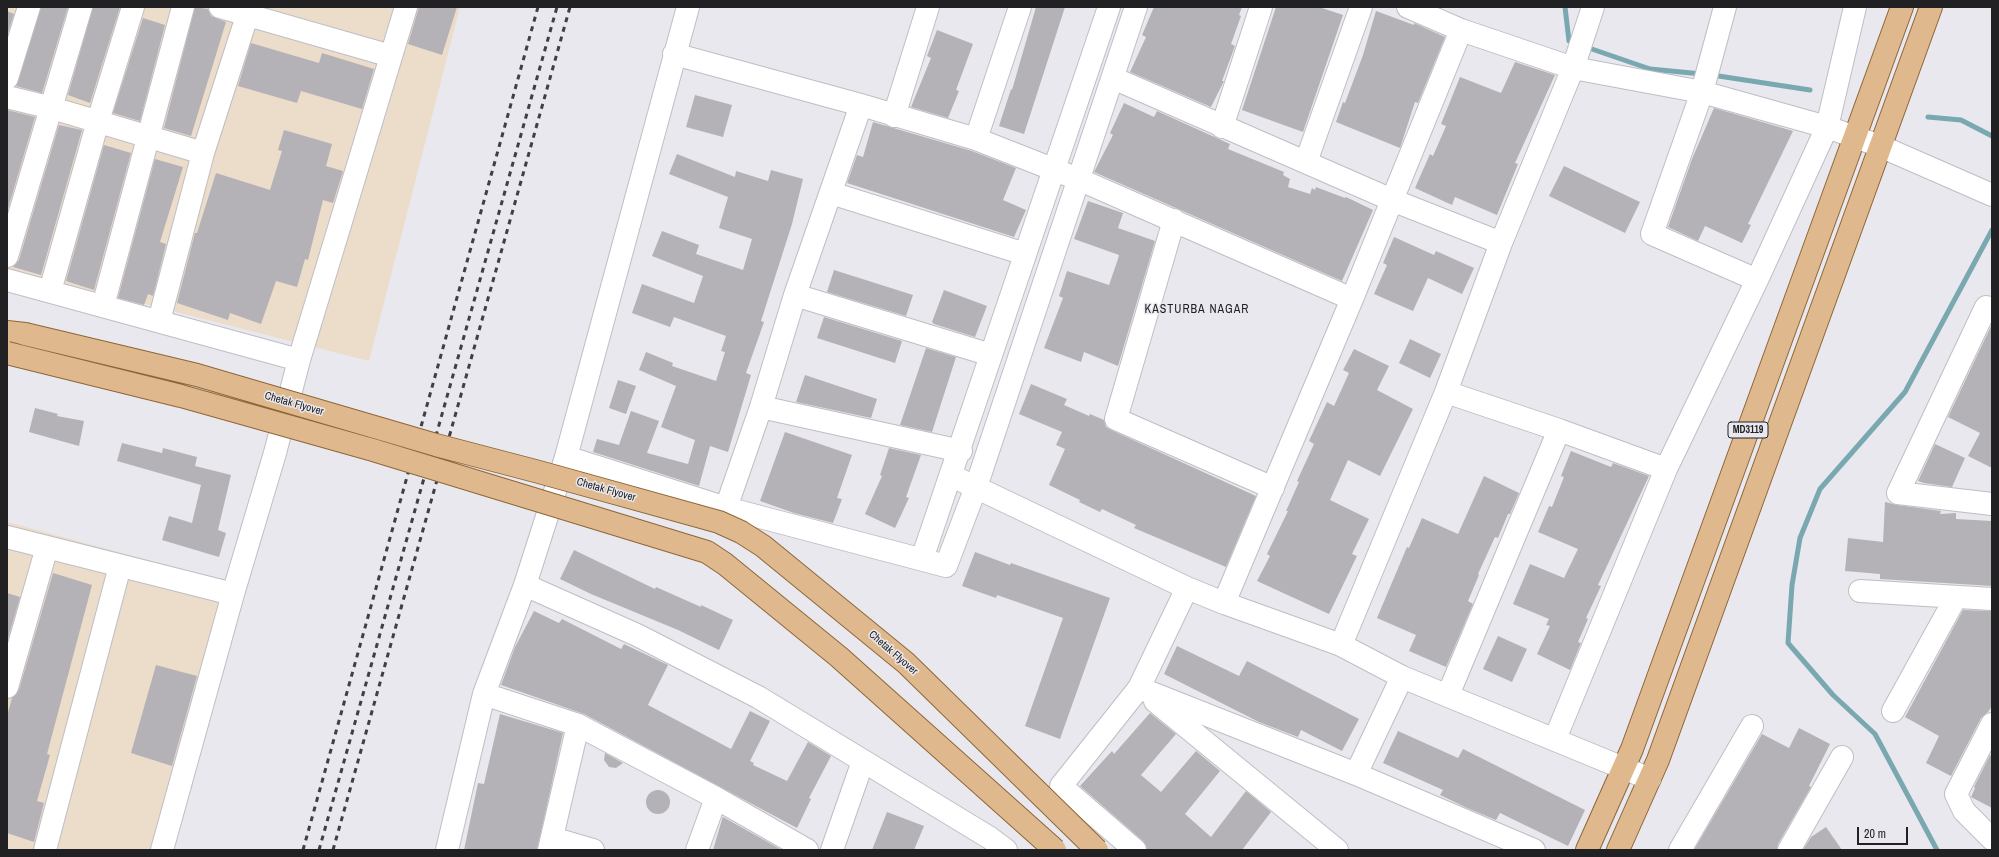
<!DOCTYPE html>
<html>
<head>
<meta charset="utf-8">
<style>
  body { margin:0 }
  #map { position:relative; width:1999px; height:857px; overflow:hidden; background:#e8e8ee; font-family:"Archivo Narrow",sans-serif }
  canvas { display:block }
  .frame { position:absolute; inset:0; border:8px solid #212124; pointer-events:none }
  .scale { position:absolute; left:1857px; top:827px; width:51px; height:18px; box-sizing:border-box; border:2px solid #212124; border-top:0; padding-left:5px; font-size:12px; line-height:14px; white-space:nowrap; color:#212124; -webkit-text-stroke:3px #e8e8ee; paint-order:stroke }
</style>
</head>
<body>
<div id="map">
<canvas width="1999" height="857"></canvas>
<div class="frame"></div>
<div class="scale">20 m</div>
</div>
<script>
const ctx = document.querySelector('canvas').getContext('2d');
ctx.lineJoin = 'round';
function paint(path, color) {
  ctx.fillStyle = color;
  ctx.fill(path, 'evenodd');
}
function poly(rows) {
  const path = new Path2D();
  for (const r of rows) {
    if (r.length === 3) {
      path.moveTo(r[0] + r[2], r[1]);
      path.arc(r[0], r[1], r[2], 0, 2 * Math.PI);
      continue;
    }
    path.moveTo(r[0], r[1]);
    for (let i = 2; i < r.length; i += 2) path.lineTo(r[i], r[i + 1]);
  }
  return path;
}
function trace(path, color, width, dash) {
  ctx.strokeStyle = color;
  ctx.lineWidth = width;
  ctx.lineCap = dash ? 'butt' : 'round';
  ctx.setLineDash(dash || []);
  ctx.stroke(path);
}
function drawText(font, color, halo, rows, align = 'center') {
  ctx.font = font + ' "Archivo Narrow",sans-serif';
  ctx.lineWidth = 3;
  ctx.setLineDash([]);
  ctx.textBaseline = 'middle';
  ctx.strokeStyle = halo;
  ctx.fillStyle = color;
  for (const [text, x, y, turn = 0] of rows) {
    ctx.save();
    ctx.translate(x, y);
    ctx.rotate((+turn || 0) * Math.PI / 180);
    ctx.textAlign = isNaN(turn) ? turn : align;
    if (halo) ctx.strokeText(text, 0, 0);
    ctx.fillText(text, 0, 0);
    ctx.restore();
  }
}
paint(poly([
  [7,7,460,7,369,361,7,269],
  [7,522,241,585,170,850,7,850]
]), '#ecdcca');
trace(poly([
  [1565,7,1569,41,1577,44],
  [1586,47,1650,69,1702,74],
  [1712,75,1810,90],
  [1928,117,1961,120,1992,136],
  [1937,850,1875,734,1833,695,1788,643,1792,585,1800,538,1820,489,1905,392,1992,230]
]), '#7aa8b1', 5);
paint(poly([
  [41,7,68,7,42,93,16,86],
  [93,7,120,7,90,103,68,95],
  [195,7,208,9,211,16,226,22,191,136,164,128],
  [419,7,457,7,442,55,408,44],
  [1036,7,1065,7,1024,134,999,126,1011,89,1012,90],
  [1154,7,1242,7,1239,15,1241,16,1231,44,1235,46,1222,81,1224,81,1211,107,1130,72,1146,37,1142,35],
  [1276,7,1319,7,1343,15,1303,132,1242,110],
  [7,11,14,14,7,36],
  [1376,11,1414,25,1414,23,1445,37,1418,103,1415,102,1400,148,1336,122,1343,102,1345,103,1363,55],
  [143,18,165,25,140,121,113,113],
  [937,30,973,44,956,90,959,91,948,118,911,107,931,58,927,56],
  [251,43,319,63,322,53,374,69,362,109,301,91,297,103,238,86],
  [1515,62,1555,75,1515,163,1518,164,1497,215,1455,197,1452,205,1415,188,1430,154,1433,156,1446,126,1441,124,1460,77,1501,93],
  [695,95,732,105,723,137,686,127],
  [1124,103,1154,117,1157,111,1230,144,1228,149,1284,172,1283,175,1290,179,1288,187,1310,194,1312,188,1315,190,1316,187,1345,198,1346,197,1373,210,1342,281,1094,172,1113,135,1110,133],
  [1714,108,1793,131,1748,224,1751,225,1742,243,1705,226,1698,241,1668,227,1692,159],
  [7,110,35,117,7,212],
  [873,122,972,151,1016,168,1003,200,1026,210,1014,237,847,183,857,155,863,157],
  [59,125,82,130,41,275,13,267,19,260],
  [284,130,332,144,326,166,343,171,333,203,323,200,308,260,305,259,297,287,276,281,261,324,230,313,228,320,177,303,195,233,197,233,216,173,270,190,282,151,278,150],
  [104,145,131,153,94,290,66,281],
  [677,154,735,177,736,171,768,181,771,170,803,179,792,224,761,321,764,322,746,373,751,375,728,452,710,446,699,486,593,452,597,439,619,445,631,411,659,421,647,453,688,464,695,440,661,427,676,386,639,370,646,352,673,363,672,366,716,381,725,352,721,351,726,336,674,317,670,327,632,313,642,284,694,303,703,276,652,256,662,231,699,245,696,254,743,270,752,239,719,228,728,197,669,174],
  [155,159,183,167,160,242,166,244,153,296,148,294,144,305,118,298],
  [1564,166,1640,202,1625,233,1549,196],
  [1088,201,1123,213,1118,228,1155,241,1118,366,1084,352,1081,362,1044,348,1063,298,1059,296,1067,271,1109,285,1118,259,1119,255,1074,239],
  [1394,237,1434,255,1436,251,1474,268,1462,294,1428,278,1413,311,1374,294,1387,265,1383,263],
  [834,270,913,295,906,316,827,292],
  [944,290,987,306,975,337,934,324,932,322],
  [824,317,902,341,895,363,817,338],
  [1992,324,1992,468,1968,456,1980,433,1948,417],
  [1410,339,1441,354,1430,378,1399,363],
  [926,348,956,357,932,432,900,425],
  [1354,349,1389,366,1377,390,1413,409,1380,476,1348,460,1330,500,1369,519,1352,554,1357,556,1329,614,1257,581,1270,556,1267,554,1288,511,1286,511,1299,482,1297,481,1314,444,1309,441,1327,402,1334,406,1349,373,1343,370],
  [805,375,877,399,871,418,796,402],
  [618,380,636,386,626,414,609,408],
  [1031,384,1067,399,1064,405,1089,416,1090,414,1104,420,1106,427,1111,430,1256,496,1226,567,1134,528,1136,525,1102,509,1100,512,1079,502,1080,500,1049,485,1065,449,1056,445,1062,432,1019,414],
  [35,408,58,414,57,416,84,421,79,446,29,432],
  [785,432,852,455,837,498,842,499,833,523,794,513,760,501],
  [122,443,162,453,163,448,197,457,195,466,231,475,218,530,226,533,219,557,162,540,169,516,192,523,201,485,117,461],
  [1935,444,1965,458,1952,487,1924,483,1918,481],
  [889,448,921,455,906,497,909,498,895,528,865,514,882,476,880,475],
  [1571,451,1611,467,1613,463,1649,476,1598,585,1601,586,1586,618,1588,619,1578,642,1581,643,1570,670,1537,654,1550,626,1546,625,1549,619,1513,604,1530,564,1564,578,1578,549,1538,532,1549,506,1552,507,1564,477,1561,476],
  [1484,476,1519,493,1510,514,1508,514,1498,538,1495,537,1478,574,1479,575,1468,601,1473,604,1446,667,1409,651,1416,635,1377,618,1407,547,1409,548,1422,518,1458,534],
  [1885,502,1897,505,1941,511,1940,514,1956,513,1956,519,1992,521,1992,586,1880,579,1880,574,1845,571,1848,538,1883,542],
  [574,550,655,589,656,587,701,607,701,605,733,620,719,650,678,630,591,594,560,579],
  [975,552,1010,565,1011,563,1110,598,1060,739,1025,726,1063,618,997,595,996,598,962,586],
  [53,573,92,585,47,754,50,755,37,801,44,803,34,842,7,833,7,716,12,698,19,690],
  [7,593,20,597,7,642],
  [1963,610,1992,611,1992,706,1988,712,1981,718,1951,776,1926,763,1939,736,1905,717],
  [534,611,559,623,562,619,621,649,624,644,668,665,648,705,731,749,750,711,770,721,750,761,754,763,753,765,787,781,808,742,831,756,809,798,811,799,797,828,584,714,501,685,515,647],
  [1498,636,1527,649,1512,682,1483,669],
  [1177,646,1239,676,1247,661,1359,719,1342,751,1301,730,1298,737,1259,722,1164,674],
  [156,665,197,676,172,766,131,753],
  [1150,713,1176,734,1141,775,1161,792,1196,751,1220,771,1185,814,1211,837,1246,791,1271,812,1242,850,1147,850,1143,841,1080,786,1112,751,1114,754],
  [500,714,563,733,537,850,464,850,478,783,484,784],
  [1799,728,1830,744,1809,786,1811,787,1778,844,1777,850,1694,850,1762,734,1789,748],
  [1398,731,1458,758,1463,749,1585,810,1568,846,1500,813,1496,820,1467,808,1440,795,1443,790,1383,763],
  [605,753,623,763,616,768,609,767,604,760],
  [1990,755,1992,756,1992,808,1971,797,1975,788,1974,787],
  [658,802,12],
  [887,812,924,826,914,850,872,850],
  [723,816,723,817,782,850,713,850],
  [1826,827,1842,850,1803,850,1811,837]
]), '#b4b2b7');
const minor = poly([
  [220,7,391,56],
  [1408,7,1461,30,1573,68,1702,92,1827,127,1880,146,1992,195],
  [1725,7,1702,92,1652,234,1757,280],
  [674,54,861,105,976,139,1078,179,1352,299],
  [7,78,29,7],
  [1113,78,1392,200,1501,243],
  [7,97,52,108,203,153],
  [894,116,928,7],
  [1222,127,1261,7],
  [976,139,1020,7],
  [1306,162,1361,7],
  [831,193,1025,254],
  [1174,220,1116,419,1273,488],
  [7,256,81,7],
  [7,280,299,360],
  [50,291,98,121,133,7],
  [795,295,991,355],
  [103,306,183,7],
  [1992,309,1986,307,1898,493,1992,504],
  [159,321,203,153,247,16],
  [1446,392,1559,430,1666,469],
  [761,407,961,451],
  [566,457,726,508,946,566,976,487,1136,7],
  [952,476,1187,588,1224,603,1341,645,1402,677,1650,779],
  [726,508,761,407,795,295,861,105],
  [7,537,233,594],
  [922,559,1109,7],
  [525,585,637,635,758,697,990,838,1006,850],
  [1860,591,1992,599],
  [1224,603,1352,299,1461,30],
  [1341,645,1446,392,1501,243,1573,68,1593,7],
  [7,687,47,547],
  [1139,688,1356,774,1534,850],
  [484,694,578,725,716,798,807,850],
  [1448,695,1559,430],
  [1155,701,1337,850],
  [1893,711,1956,597],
  [1992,724,1956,794,1964,811,1992,839],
  [1555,739,1666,469,1757,280,1827,127,1855,7],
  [1356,774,1402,677],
  [552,838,593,850],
  [45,850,120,566],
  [162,850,233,594,275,453,299,360,406,7],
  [447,850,484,694,525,585,566,457,688,7],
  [549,850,578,725],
  [697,850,716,798],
  [832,850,863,761],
  [1135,850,1061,786,1139,688,1187,588],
  [1680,850,1752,726],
  [1789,850,1842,757]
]);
const major = poly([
  [7,332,25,334],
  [1587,850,1632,749,1902,7],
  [1618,850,1658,760,1931,7]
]);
trace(minor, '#bebec4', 24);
trace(major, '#8e6637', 24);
trace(minor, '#fff', 22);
trace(major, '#dfb98d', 22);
trace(poly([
  [303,850,538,7],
  [319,850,557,7],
  [333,850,570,7]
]), '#404044', 3, [5, 5]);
const majorBridge = poly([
  [25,334,197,375,436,445,539,472,719,522,741,532,763,546,906,663,1097,850],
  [7,353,181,396,373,450,707,552,725,564,839,657,1055,850]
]);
trace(majorBridge, '#8e6637', 24, []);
trace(majorBridge, '#dfb98d', 22);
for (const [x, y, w] of [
  [1748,430,40]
]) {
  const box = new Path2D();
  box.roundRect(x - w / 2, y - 8, w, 16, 3);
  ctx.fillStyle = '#e8e8ee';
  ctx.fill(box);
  trace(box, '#212124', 1);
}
drawText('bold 10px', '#212124', null, [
  ["MD3119",1748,430]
]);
drawText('11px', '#212124', '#e8e8ee', [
  ["Chetak Flyover",294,404,16],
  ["Chetak Flyover",606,490,16],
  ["Chetak Flyover",893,653,41]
]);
ctx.letterSpacing = '1px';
drawText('12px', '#212124', '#e8e8ee', [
  ["KASTURBA NAGAR",1197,310]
]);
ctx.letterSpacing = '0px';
</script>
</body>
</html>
